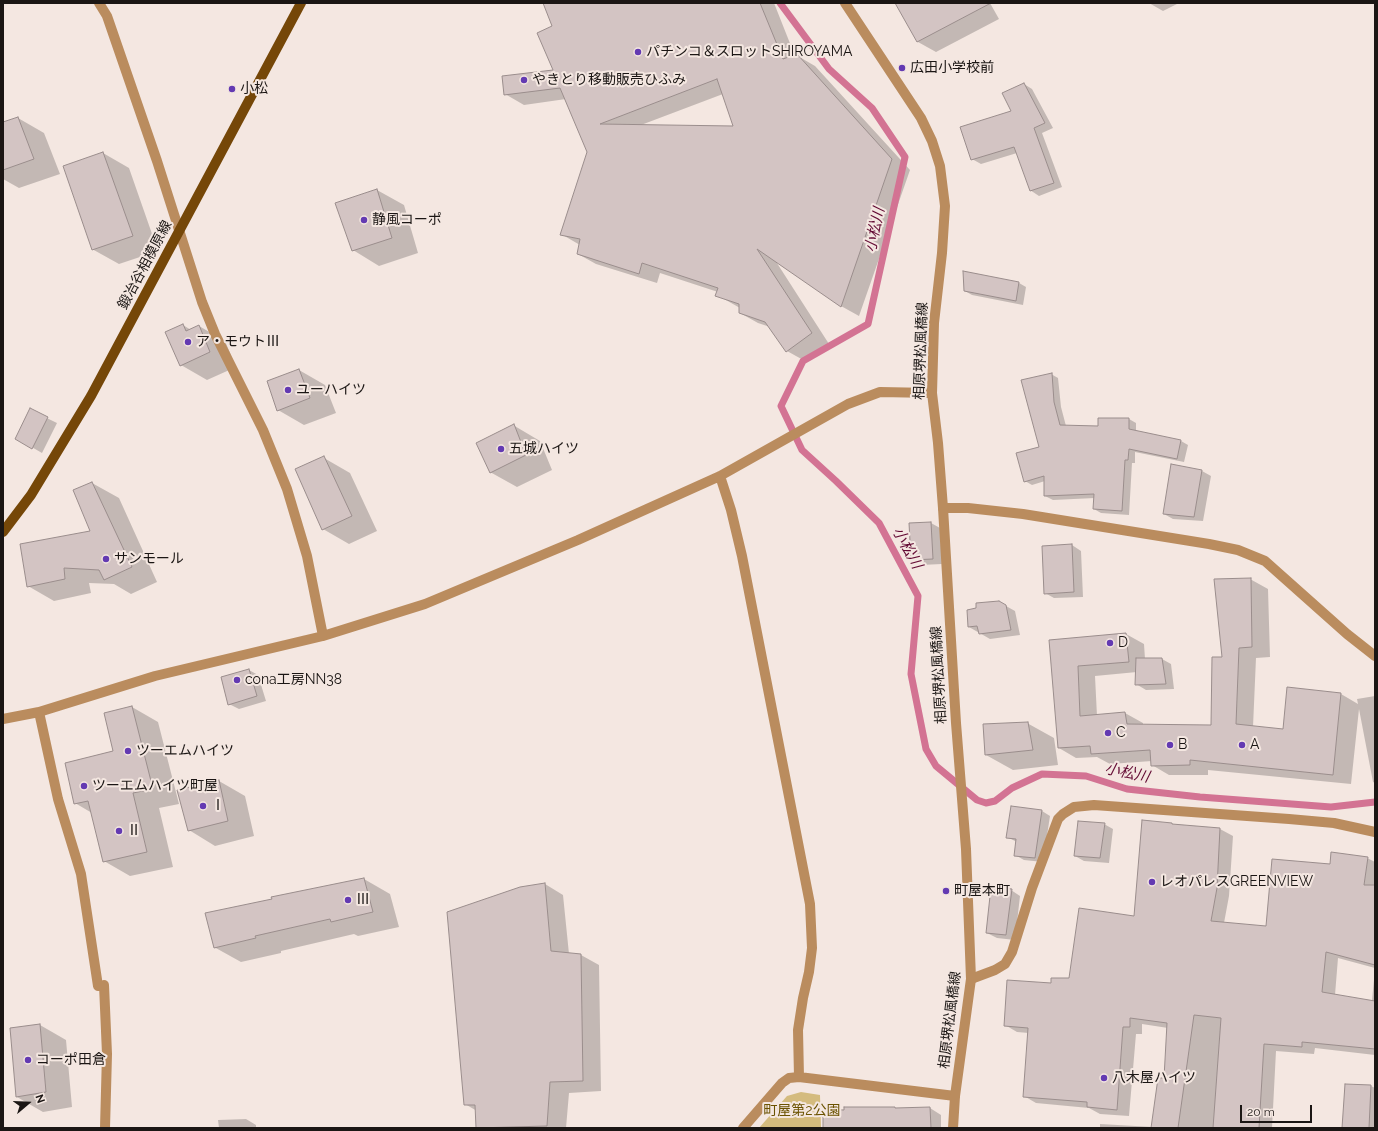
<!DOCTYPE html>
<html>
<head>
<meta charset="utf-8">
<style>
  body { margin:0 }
  #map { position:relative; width:1378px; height:1131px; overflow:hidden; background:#f4e7e1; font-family:Raleway,sans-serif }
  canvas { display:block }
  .frame { position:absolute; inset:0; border:4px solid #1b1614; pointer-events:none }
  .north { position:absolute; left:8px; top:1083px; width:40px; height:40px; -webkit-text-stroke:3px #f4e7e1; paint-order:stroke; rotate:71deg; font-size:11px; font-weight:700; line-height:16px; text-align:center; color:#1b1614 }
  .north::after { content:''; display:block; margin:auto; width:14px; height:18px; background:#1b1614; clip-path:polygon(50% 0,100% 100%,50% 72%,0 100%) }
  .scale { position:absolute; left:1240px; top:1105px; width:72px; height:18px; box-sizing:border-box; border:2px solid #1b1614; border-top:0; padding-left:5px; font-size:12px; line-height:14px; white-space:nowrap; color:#1b1614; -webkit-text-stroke:3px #f4e7e1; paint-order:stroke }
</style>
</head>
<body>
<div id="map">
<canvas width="1378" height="1131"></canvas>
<div class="frame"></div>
<div class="north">N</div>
<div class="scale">20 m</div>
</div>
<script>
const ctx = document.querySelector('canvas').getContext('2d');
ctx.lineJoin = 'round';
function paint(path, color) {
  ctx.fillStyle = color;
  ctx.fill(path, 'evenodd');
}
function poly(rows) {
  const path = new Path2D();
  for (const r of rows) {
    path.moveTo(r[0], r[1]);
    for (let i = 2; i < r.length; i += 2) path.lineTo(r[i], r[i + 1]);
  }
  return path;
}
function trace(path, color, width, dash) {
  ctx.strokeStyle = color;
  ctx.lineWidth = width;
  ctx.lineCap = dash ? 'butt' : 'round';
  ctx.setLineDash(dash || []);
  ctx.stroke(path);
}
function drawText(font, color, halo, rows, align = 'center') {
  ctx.font = font + ' Raleway,"Noto Sans JP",sans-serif';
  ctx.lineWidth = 4;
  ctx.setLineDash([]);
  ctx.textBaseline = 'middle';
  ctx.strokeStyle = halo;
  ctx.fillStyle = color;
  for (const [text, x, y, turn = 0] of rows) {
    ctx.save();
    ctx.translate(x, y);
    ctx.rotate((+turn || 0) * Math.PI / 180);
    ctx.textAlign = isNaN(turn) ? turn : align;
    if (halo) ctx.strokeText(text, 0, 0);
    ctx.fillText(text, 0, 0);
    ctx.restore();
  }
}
paint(poly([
  [801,1092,820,1095,821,1128,759,1128,787,1096]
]), '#d4bb7e');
paint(poly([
  [544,3,774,3,795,56,796,55,815,66,910,170,859,316,841,306,775,260,829,344,805,361,787,351,770,327,758,323,740,313,740,308,717,295,718,292,660,273,657,283,596,264,578,254,580,245,561,234,588,152,566,99,524,105,505,94,554,71,554,27],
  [723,94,734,127,641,125],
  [896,3,990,3,999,19,936,52,918,42],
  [1149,3,1179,3,1163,11],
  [1024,84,1032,89,1053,128,1042,133,1062,187,1039,196,1030,190,1017,153,981,164,972,159,1012,111],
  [18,118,44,133,60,174,19,188,3,179,3,123],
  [103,153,129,168,158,251,119,264,92,249],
  [377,190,404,205,418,253,379,266,353,250,336,203],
  [1019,283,1026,287,1023,305,972,295,965,291],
  [183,325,191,330,199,326,225,341,236,367,207,380,181,365],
  [299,370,325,385,336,413,304,425,278,410],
  [1051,374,1058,378,1061,407,1066,426,1099,428,1129,419,1136,423,1136,432,1181,441,1188,445,1184,462,1135,452,1135,463,1132,463,1129,515,1101,513,1094,509,1095,498,1053,500,1045,496,1045,481,1032,485,1025,481,1040,448],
  [30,410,57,423,42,453,16,438],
  [513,425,540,441,552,470,517,487,490,472],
  [324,458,350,473,377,531,349,544,323,529],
  [1202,471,1211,476,1203,521,1173,519,1164,514],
  [92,483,119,498,157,582,131,594,114,584,89,583,91,593,54,601,28,586,92,532],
  [931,523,940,528,942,564,921,565,912,560],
  [1072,545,1081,551,1083,597,1054,598,1045,593],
  [1250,579,1268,589,1270,657,1256,658,1253,727,1284,730,1288,689,1341,694,1358,704,1357,699,1375,696,1375,783,1373,782,1359,709,1351,784,1208,770,1208,775,1169,775,1152,765,1152,761,1110,764,1097,757,1076,758,1059,748,1050,640,1126,634,1144,644,1145,659,1162,659,1171,664,1174,689,1146,690,1136,684,1137,672,1095,676,1097,716,1125,713,1143,723,1143,726,1212,726,1223,658],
  [1006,606,1015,611,1020,635,990,639,969,627],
  [249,670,258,675,266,701,239,709,229,704],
  [132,707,158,722,179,804,159,808,173,867,130,876,104,861,92,813,75,803,115,752],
  [1027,723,1054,738,1058,765,1013,770,986,755],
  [219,781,245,796,254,836,215,846,189,830],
  [1012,807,1042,811,1050,816,1043,862,1024,860,1015,855,1017,842,1007,837],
  [1143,821,1172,824,1175,826,1220,829,1233,836,1229,896,1224,923,1267,927,1331,865,1367,858,1375,862,1375,1055,1315,1048,1314,1054,1276,1051,1272,1128,1100,1128,1100,1124,1153,1127,1165,1079,1168,1028,1142,1024,1142,1034,1136,1034,1129,1116,1100,1114,1089,1108,1036,1103,1024,1096,1029,1033,1017,1032,1005,1025,1052,984,1070,979,1135,917],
  [1338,958,1375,968,1372,1001,1335,995],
  [1104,824,1113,829,1109,863,1084,861,1075,856],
  [364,879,390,894,399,927,358,936,354,934,281,951,281,953,241,962,214,947],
  [545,884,563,895,569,954,581,955,599,965,601,1091,569,1093,566,1128,478,1128,477,1111,465,1104],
  [1011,890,1020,896,1015,940,997,938,987,933],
  [40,1025,66,1040,72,1107,43,1112,17,1097],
  [1345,1085,1371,1086,1375,1088,1375,1128,1343,1128],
  [930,1108,941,1115,941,1128,824,1128,897,1109],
  [246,1119,256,1125,256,1128,219,1128,218,1120]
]), '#0003');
trace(poly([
  [780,3,829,69,872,108,905,157,868,324,803,361,781,406,802,450,836,481,879,523,918,596,911,674,926,749,936,766,977,800,986,803,995,801,1012,788,1042,774,1086,776,1127,789,1200,797,1331,807,1375,802]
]), '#d37393', 7);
const building = poly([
  [543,3,760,3,783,59,797,54,892,159,841,307,757,249,812,333,786,352,765,322,739,313,739,304,715,296,718,288,642,263,639,274,577,254,580,239,560,235,587,152,560,88,504,95,502,76,553,70,537,33,552,26,543,3],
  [717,79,733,126,600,124,717,79],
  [895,3,991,3,917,42,895,3],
  [1024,83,1045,123,1034,128,1054,183,1030,191,1014,147,971,160,960,127,1011,111,1002,93,1024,83],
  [18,117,34,159,3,170,3,122,18,117],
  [103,152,133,236,92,250,63,166,103,152],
  [377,189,392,238,352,251,335,203,377,189],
  [963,271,1019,282,1016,301,964,291,963,271],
  [183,324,186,331,199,325,210,352,180,366,165,332,183,324],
  [299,369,310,398,277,411,267,381,299,369],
  [1052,373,1054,402,1060,425,1098,426,1098,418,1129,418,1129,429,1181,440,1177,459,1129,449,1128,460,1125,460,1122,511,1093,509,1094,494,1044,496,1044,476,1024,482,1016,453,1039,447,1021,380,1052,373],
  [30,408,48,417,32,449,15,439,30,408],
  [514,424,526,455,490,473,476,443,514,424],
  [324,456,352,516,322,530,295,469,324,456],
  [1171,464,1202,470,1194,517,1163,514,1171,464],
  [92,482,132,567,104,580,99,570,64,568,65,579,27,587,20,544,90,531,73,490,92,482],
  [931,522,933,559,911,560,909,523,931,522],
  [1072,544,1074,592,1044,594,1042,546,1072,544],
  [1251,578,1252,647,1239,648,1236,724,1283,729,1287,687,1341,693,1333,775,1190,760,1190,765,1151,766,1150,750,1091,754,1090,746,1058,748,1049,640,1126,633,1129,662,1078,666,1080,716,1125,712,1127,724,1211,725,1212,657,1222,657,1214,579,1251,578],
  [999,601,1006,605,1011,630,979,634,977,626,968,627,967,610,976,608,976,603,999,601],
  [1136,658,1162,658,1166,684,1135,685,1136,658],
  [249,669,257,696,228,705,221,677,249,669],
  [132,706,153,789,133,793,147,852,103,862,88,801,74,804,65,763,113,751,104,713,132,706],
  [1028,722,1033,750,985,755,983,724,1028,722],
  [219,780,228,821,188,831,177,790,219,780],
  [1011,806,1042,810,1035,858,1014,856,1016,839,1006,838,1011,806],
  [1142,820,1172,823,1172,824,1220,828,1217,888,1211,921,1266,926,1272,859,1330,864,1331,852,1368,857,1364,885,1375,885,1375,965,1326,952,1322,992,1375,1001,1375,1049,1302,1042,1302,1047,1264,1044,1259,1128,1213,1128,1221,1018,1194,1015,1178,1128,1151,1128,1158,1078,1164,1078,1167,1023,1130,1018,1130,1027,1123,1027,1117,1110,1087,1107,1087,1102,1023,1097,1028,1028,1004,1026,1007,980,1051,983,1051,978,1069,978,1079,908,1134,916,1142,820],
  [1078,821,1105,823,1100,858,1074,856,1078,821],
  [364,878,373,912,331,922,330,919,255,936,256,938,214,948,205,913,272,899,271,897,364,878],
  [545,883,551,951,581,954,583,1081,550,1082,547,1126,476,1128,475,1105,464,1105,447,912,520,887,545,883],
  [991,887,1012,889,1006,935,986,933,991,887],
  [40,1024,46,1092,16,1097,10,1028,40,1024],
  [1345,1084,1371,1085,1369,1128,1342,1128,1345,1084],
  [844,1107,895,1107,895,1108,930,1107,931,1128,823,1128,823,1109,844,1110,844,1107]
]);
paint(building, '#d3c4c3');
trace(building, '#9a8d8c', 1);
trace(poly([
  [99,3,107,16,157,161,202,302,215,334,263,430,287,489,307,556,323,636],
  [720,476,731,510,742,556,810,904,812,948,809,972,803,998,798,1030,799,1077],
  [943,508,968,508,1023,514,1209,544,1238,550,1265,561,1347,634,1375,656],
  [39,712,58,799,81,874,98,986],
  [3,719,39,712,155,676,323,636,425,604,578,540,720,476,848,404,880,392,932,393],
  [971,979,995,970,1005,964,1012,952,1032,888,1058,819,1063,814,1074,807,1094,805,1289,819,1334,823,1375,832],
  [104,985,107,1054,105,1128],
  [743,1128,782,1083,789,1078,799,1077,955,1096]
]), '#ba8c5e', 10);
trace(poly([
  [845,3,921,118,932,141,940,166,945,206,942,253,934,323,932,393,938,443,943,508,956,723,966,849,971,979,955,1096,953,1128]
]), '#ba8c5e', 10);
trace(poly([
  [3,532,31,495,91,396,301,3]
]), '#754708', 10);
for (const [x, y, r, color] of [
  [638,52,4,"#633ab2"],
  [902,68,4,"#633ab2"],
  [524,80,4,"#633ab2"],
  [232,89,4,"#633ab2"],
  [364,220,4,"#633ab2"],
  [188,342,4,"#633ab2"],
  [288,390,4,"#633ab2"],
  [501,449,4,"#633ab2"],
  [106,559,4,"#633ab2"],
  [1110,643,4,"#633ab2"],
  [237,680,4,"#633ab2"],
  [1108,733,4,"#633ab2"],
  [1170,745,4,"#633ab2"],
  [1242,745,4,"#633ab2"],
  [128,751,4,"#633ab2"],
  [84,786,4,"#633ab2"],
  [203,806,4,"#633ab2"],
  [119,831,4,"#633ab2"],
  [1152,882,4,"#633ab2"],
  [946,891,4,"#633ab2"],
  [348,900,4,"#633ab2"],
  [28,1060,4,"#633ab2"],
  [1104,1078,4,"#633ab2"]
]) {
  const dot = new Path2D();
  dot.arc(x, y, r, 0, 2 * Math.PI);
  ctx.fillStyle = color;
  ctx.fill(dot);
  trace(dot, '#f4e7e1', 1.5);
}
drawText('14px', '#1b1614', '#f4e7e1', [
  ["パチンコ＆スロットSHIROYAMA",646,52],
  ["広田小学校前",910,68],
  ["やきとり移動販売ひふみ",532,80],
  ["小松",240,89],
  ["静風コーポ",372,220],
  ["ア・モウトⅢ",196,342],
  ["ユーハイツ",296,390],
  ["五城ハイツ",509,449],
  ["サンモール",114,559],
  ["D",1118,643],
  ["cona工房NN38",245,680],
  ["C",1116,733],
  ["B",1178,745],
  ["A",1250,745],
  ["ツーエムハイツ",136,751],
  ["ツーエムハイツ町屋",92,786],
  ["Ⅰ",211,806],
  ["Ⅱ",127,831],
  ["レオパレスGREENVIEW",1160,882],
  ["町屋本町",954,891],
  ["Ⅲ",356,900],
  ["コーポ田倉",36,1060],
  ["八木屋ハイツ",1112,1078]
], 'left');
drawText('14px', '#1b1614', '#f4e7e1', [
  ["鍛冶谷相模原線",145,265,-62],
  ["相原堺松風橋線",921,351,-88],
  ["相原堺松風橋線",939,675,-93],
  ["相原堺松風橋線",950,1020,-83]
]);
drawText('14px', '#6b5200', '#f4e7e1', [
  ["町屋第2公園",802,1111]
]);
drawText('italic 15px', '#630a33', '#f4e7e1', [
  ["小松川",875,230,-78],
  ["小松川",907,548,61],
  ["小松川",1127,773,12]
]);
</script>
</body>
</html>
